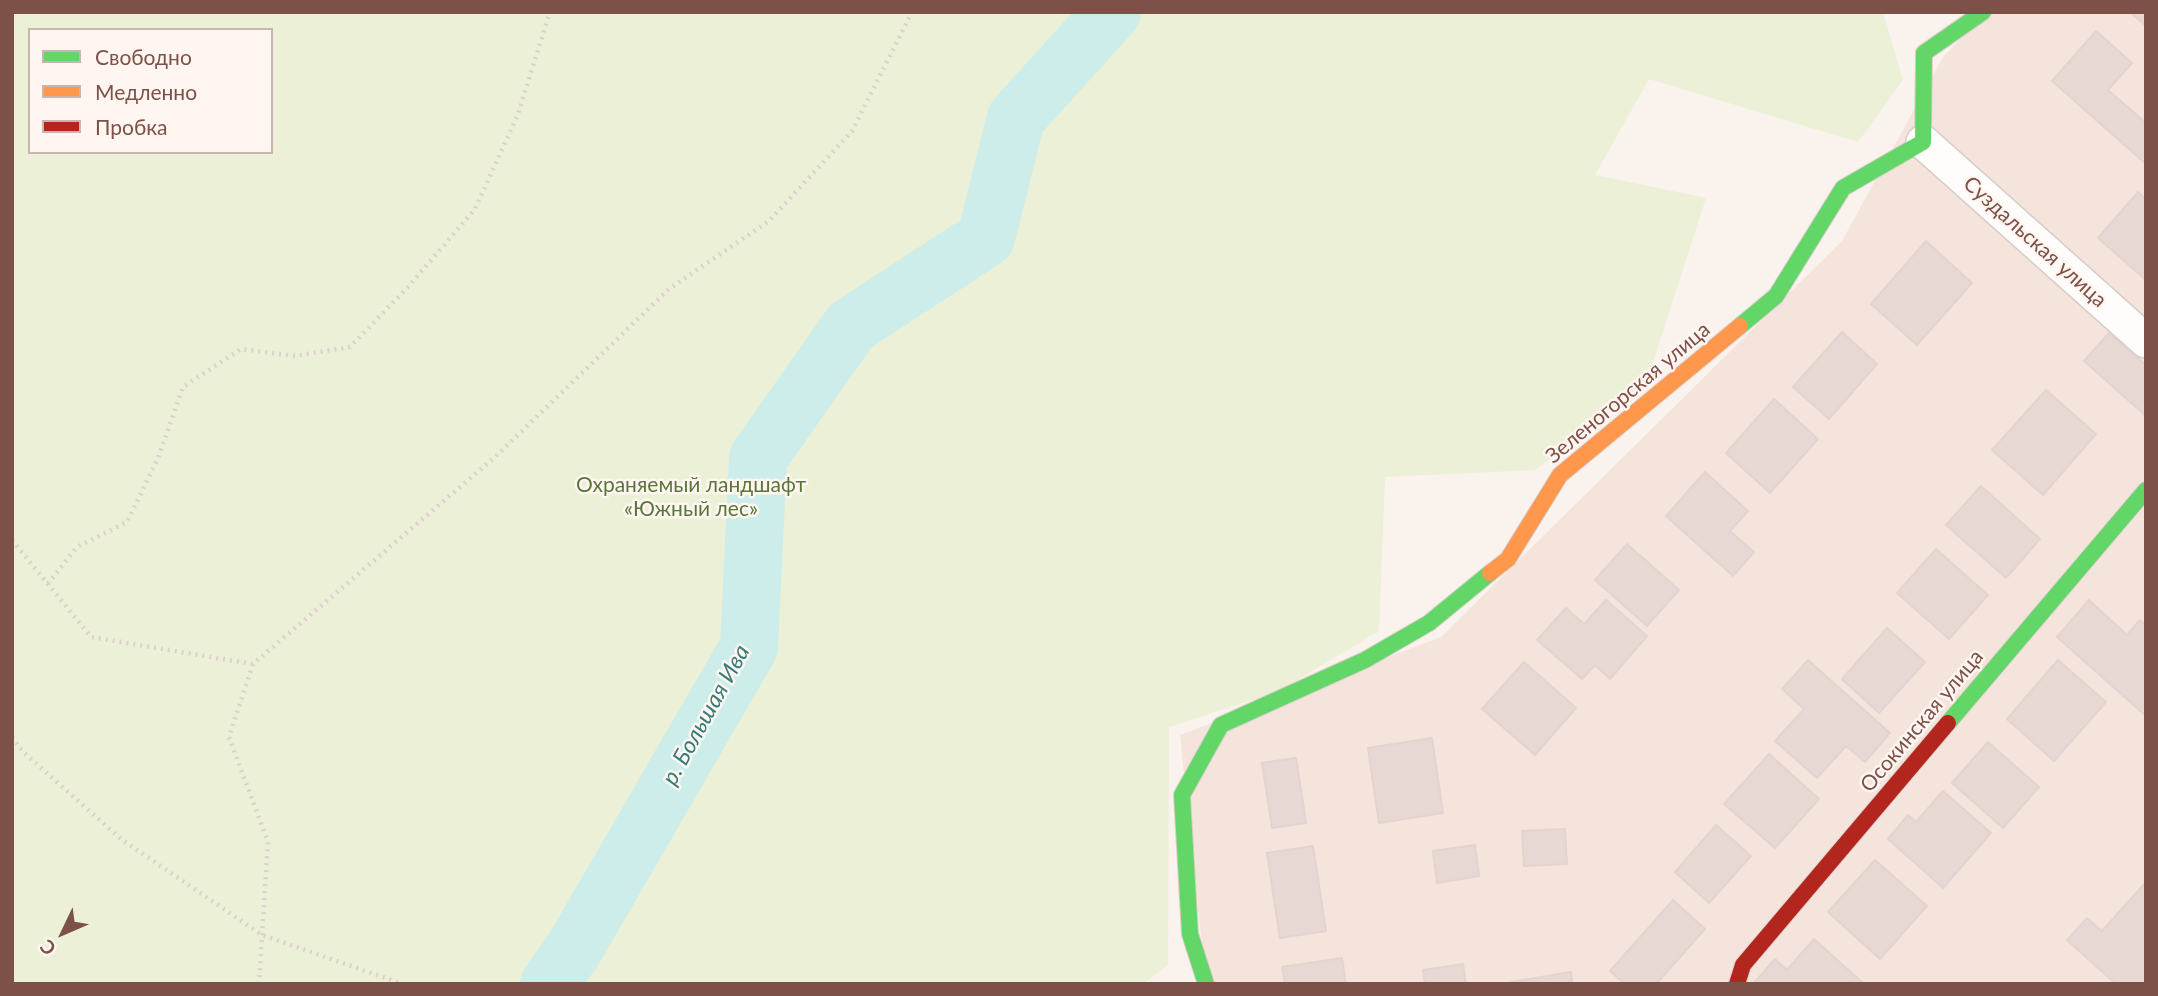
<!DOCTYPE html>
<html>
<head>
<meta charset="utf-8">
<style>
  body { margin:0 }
  #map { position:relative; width:2158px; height:996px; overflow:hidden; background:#faf2ed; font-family:Lato,sans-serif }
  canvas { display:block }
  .frame { position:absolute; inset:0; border:14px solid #7d5048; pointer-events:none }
  .legend { position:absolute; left:28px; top:28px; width:245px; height:126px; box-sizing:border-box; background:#fff6f1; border:2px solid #cbb4ad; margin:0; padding:9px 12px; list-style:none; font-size:21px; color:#7d5048 }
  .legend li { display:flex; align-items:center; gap:14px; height:35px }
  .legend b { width:35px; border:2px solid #cbb4ad }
  .north { position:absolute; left:28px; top:898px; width:70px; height:70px; -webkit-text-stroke:5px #fff6f1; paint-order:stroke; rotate:226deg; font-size:19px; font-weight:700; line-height:28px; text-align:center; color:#7d5048 }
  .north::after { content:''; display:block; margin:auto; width:24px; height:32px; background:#7d5048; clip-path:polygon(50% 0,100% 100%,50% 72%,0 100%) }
</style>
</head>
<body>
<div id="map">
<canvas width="2158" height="996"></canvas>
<div class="frame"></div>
<ul class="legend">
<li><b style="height:9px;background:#63d668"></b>Свободно</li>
<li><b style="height:9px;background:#ff974d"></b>Медленно</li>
<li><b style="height:9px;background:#b3261e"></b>Пробка</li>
</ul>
<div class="north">С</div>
</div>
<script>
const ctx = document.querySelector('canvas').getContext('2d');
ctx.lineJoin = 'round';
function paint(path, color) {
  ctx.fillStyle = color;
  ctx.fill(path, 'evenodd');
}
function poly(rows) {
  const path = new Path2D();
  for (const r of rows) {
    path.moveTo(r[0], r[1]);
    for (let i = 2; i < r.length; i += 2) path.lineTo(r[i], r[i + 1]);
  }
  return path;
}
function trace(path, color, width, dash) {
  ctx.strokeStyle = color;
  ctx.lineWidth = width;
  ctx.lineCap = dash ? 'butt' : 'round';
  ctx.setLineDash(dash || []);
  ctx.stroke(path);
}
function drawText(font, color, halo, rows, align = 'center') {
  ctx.font = font + ' Lato,sans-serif';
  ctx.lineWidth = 5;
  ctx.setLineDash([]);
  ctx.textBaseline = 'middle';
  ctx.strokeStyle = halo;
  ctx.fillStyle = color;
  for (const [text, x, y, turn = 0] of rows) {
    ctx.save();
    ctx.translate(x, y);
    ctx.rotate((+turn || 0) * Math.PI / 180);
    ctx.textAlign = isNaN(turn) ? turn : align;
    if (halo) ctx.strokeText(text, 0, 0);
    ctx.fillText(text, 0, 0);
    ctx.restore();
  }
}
paint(poly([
  [1987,12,2146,12,2146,984,1206,984,1180,735,1441,637,1842,241,1943,57]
]), '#f4e4db');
paint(poly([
  [12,12,1883,12,1903,80,1858,142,1649,79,1595,175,1706,198,1645,387,1535,470,1385,477,1379,631,1277,692,1169,727,1168,965,1143,984,12,984],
  [30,30,271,30,271,152,30,152]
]), '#ebf0d6');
trace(poly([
  [549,984,574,949,749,647,758,458,851,326,986,238,1016,118,1112,12]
]), '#ccedea', 58);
const building = poly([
  [2130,12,2146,12,2146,26,2130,12],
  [2096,31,2132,63,2108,90,2146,123,2146,164,2052,81,2096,31],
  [2138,192,2146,199,2146,280,2098,238,2138,192],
  [1926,241,1972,283,1917,345,1871,304,1926,241],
  [1842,332,1877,364,1829,419,1793,387,1842,332],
  [2109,333,2146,365,2146,416,2084,361,2109,333],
  [2046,390,2096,434,2043,495,1992,450,2046,390],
  [1774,399,1818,439,1770,493,1726,453,1774,399],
  [1705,472,1748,511,1730,531,1754,552,1733,576,1666,516,1705,472],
  [1981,486,2040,539,2006,578,1946,525,1981,486],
  [1627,544,1679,590,1647,626,1595,580,1627,544],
  [1936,549,1988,595,1949,639,1897,593,1936,549],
  [1606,600,1647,636,1610,679,1595,665,1582,679,1537,640,1566,608,1584,624,1606,600],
  [2089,600,2127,635,2140,620,2146,625,2146,716,2057,637,2089,600],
  [1887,628,1925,662,1879,713,1842,679,1887,628],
  [1808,660,1890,733,1865,762,1846,746,1817,778,1775,741,1804,709,1782,689,1808,660],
  [2058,660,2106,702,2054,761,2007,719,2058,660],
  [1524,662,1576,708,1535,755,1482,709,1524,662],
  [1432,738,1443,813,1379,823,1368,748,1432,738],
  [1988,742,2039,787,2003,828,1952,783,1988,742],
  [1769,754,1819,799,1775,848,1724,804,1769,754],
  [1296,758,1306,823,1272,828,1262,763,1296,758],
  [1943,791,1991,833,1943,888,1888,839,1908,815,1916,822,1943,791],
  [1716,825,1751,856,1709,903,1675,872,1716,825],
  [1565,829,1567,864,1524,866,1522,831,1565,829],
  [1475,845,1479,876,1437,883,1433,851,1475,845],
  [1313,846,1326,931,1280,938,1267,853,1313,846],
  [1875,860,1927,906,1880,959,1828,912,1875,860],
  [2146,882,2146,984,2116,984,2067,940,2087,918,2102,931,2146,882],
  [1673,900,1705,929,1656,984,1625,984,1610,971,1673,900],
  [1814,939,1864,984,1754,983,1775,959,1787,970,1814,939],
  [1342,958,1346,984,1285,984,1282,967,1342,958],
  [1463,964,1466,984,1425,984,1423,970,1463,964],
  [1571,972,1572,984,1511,984,1511,982,1571,972]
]);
paint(building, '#e7d8d3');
trace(building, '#e4d3ce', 2);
const street = poly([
  [1923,142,2146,341]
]);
const fast = poly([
  [1740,326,1776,296,1843,188,1923,142,1924,53,1983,12],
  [1948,723,2146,490],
  [1206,984,1190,934,1182,795,1221,725,1365,660,1429,623,1490,573]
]);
const slow = poly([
  [1490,573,1508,559,1560,475,1740,326]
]);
const jam = poly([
  [1737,984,1743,965,1948,723]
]);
trace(street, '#d9cdca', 36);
trace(fast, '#dbcecb', 18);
trace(slow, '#dbcecb', 18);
trace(jam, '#dbcecb', 18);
trace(poly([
  [12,540,91,637,253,664],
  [48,584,77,547,127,522,158,458,183,387,241,349,295,356,350,347,408,287,475,209,518,114,550,12],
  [12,737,22,751,121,839,262,935,403,984],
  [259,984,268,842,229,737,253,664,494,458,669,289,769,221,852,131,912,12]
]), '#ddd0cd', 4.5, [2, 5]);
trace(street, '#fefdfc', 33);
trace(fast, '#63d668', 16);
trace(slow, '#ff974d', 16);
trace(jam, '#b3261e', 16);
drawText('21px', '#7d5048', '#fff6f1', [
  ["Суздальская улица",2035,242,42],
  ["Зеленогорская улица",1628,393,-40],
  ["Осокинская улица",1922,721,-50]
]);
drawText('21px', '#587739', '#fff6f1', [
  ["Охраняемый ландшафт",691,485],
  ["«Южный лес»",691,509]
]);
drawText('italic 23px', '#367c79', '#fff6f1', [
  ["р. Большая Ива",706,715,-61]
]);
</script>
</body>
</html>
